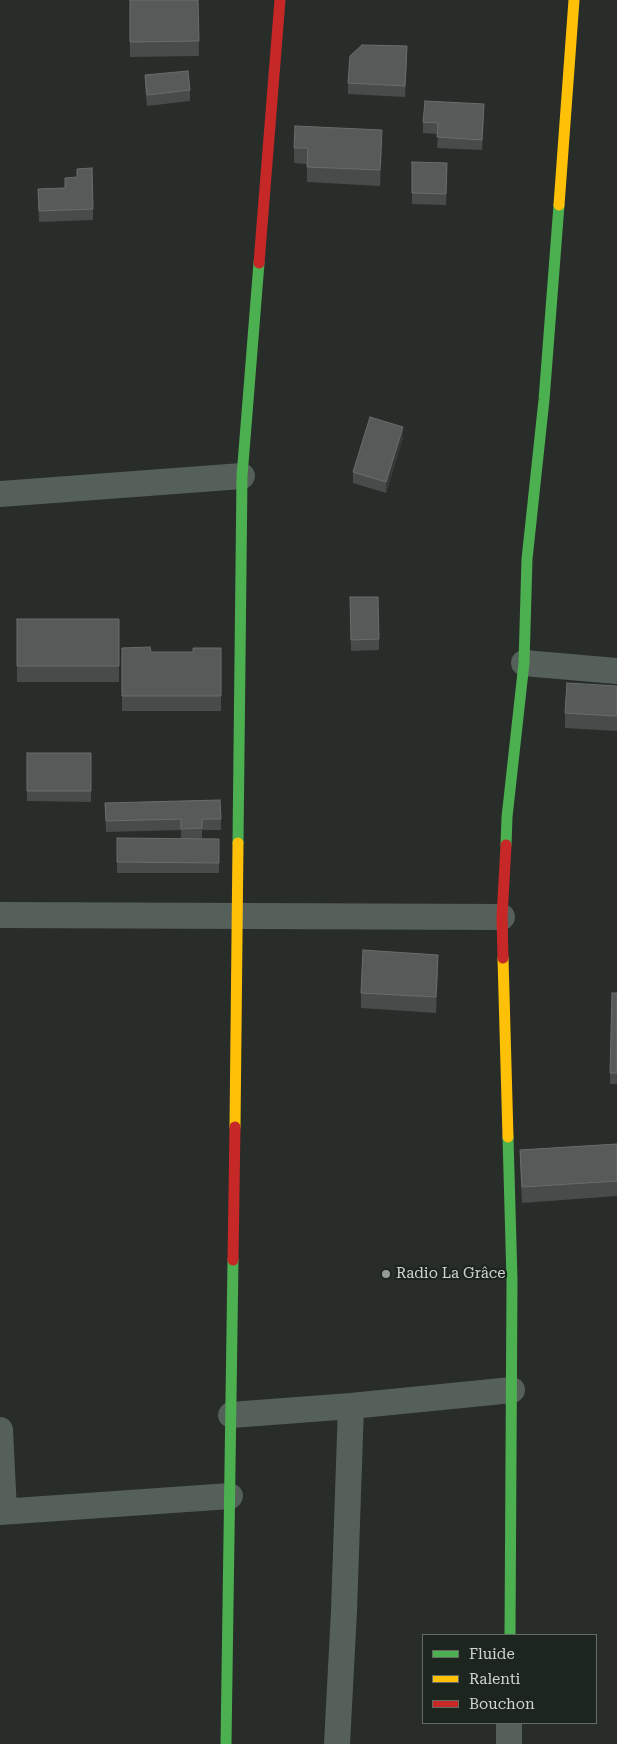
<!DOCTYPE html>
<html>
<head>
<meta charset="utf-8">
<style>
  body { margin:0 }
  #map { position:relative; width:617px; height:1744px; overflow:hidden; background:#282d2a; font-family:"Roboto Serif",serif }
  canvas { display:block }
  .legend { position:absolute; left:422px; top:1634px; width:175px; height:90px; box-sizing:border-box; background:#1d251f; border:1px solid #656b67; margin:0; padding:6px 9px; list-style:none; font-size:15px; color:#d0d5d2 }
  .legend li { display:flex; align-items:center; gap:10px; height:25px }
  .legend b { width:25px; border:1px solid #656b67 }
</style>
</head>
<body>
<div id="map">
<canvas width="617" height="1744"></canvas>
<ul class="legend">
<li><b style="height:6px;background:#4caf50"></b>Fluide</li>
<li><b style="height:6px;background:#ffc107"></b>Ralenti</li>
<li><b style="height:6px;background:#c62828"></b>Bouchon</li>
</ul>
</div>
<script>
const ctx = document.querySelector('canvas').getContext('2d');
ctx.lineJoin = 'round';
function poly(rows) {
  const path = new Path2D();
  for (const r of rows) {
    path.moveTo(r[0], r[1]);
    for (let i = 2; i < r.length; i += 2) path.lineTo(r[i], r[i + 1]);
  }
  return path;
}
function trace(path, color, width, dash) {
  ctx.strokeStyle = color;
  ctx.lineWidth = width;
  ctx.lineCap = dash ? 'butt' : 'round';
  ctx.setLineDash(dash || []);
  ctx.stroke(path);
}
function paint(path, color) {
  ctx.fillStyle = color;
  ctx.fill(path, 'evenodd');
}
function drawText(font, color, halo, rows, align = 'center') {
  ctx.font = font + ' "Roboto Serif",serif';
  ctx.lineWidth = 4.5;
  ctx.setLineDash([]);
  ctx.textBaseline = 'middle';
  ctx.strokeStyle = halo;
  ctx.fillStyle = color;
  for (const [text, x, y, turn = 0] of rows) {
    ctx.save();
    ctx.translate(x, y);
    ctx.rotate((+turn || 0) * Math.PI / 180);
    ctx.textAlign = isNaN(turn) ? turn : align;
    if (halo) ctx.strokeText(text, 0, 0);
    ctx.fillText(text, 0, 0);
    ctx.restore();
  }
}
trace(poly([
  [0,494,242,476],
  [524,663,617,671],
  [0,915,502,917],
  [231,1415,351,1406,512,1390],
  [0,1430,4,1511],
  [0,1512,230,1496],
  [337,1744,344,1611,351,1406],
  [509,1744,509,1723]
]), '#56605a', 26);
trace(poly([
  [238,843,242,476,259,263],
  [506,845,507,817,524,663,527,559,544,400,559,205],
  [508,1137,512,1280,510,1635],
  [226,1744,233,1260]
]), '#4caf50', 11);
trace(poly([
  [559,205,574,0],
  [503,958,508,1137],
  [235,1127,238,843]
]), '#ffc107', 11);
trace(poly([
  [259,263,280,0],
  [503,958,502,917,506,845],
  [233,1260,235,1127]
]), '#c62828', 11);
paint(poly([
  [130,0,198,0,199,56,130,57],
  [407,57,405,97,348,94,348,83],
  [145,75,190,90,190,101,147,106,145,86],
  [484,115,482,150,437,148,438,134,423,133,423,122],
  [382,145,380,186,307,182,307,164,294,163,294,148],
  [412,162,447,163,446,205,412,204],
  [77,169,93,209,93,220,39,222,38,189,65,188,77,177],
  [403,438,386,493,353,483,353,472],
  [350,597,379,639,379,650,351,651],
  [17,619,119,619,119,682,17,682],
  [122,648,151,652,193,652,221,648,221,711,122,711],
  [617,686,617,731,565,728,565,713],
  [27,753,91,753,91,802,27,801],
  [105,803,221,819,221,830,202,830,202,839,219,839,219,873,117,873,117,838,181,839,181,830,106,832],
  [438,970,436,1013,361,1008,361,993],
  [617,993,617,1084,610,1084,610,1073],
  [617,1144,617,1196,522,1203,520,1165,520,1150]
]), '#474b49');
paint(poly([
  [484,104,484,115,482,150,482,140],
  [382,130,382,145,380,186,380,170],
  [403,427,403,438,386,493,386,482],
  [438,955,438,970,436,1013,436,997]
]), '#353937');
const building = poly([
  [130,0,198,0,199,41,130,42,130,0],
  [362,45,407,46,405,86,348,83,350,56,362,45],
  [188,71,190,90,147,95,145,75,188,71],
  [425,101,484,104,482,140,437,137,438,123,423,122,425,101],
  [295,126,382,130,380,170,307,167,308,148,294,148,295,126],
  [412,162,447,163,446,194,412,193,412,162],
  [92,168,93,209,39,211,38,189,65,188,65,178,77,177,77,169,92,168],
  [370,417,403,427,386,482,353,472,370,417],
  [350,597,378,597,379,639,351,640,350,597],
  [17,619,119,619,119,666,17,666,17,619],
  [150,647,151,652,193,652,193,648,221,648,221,696,122,696,122,648,150,647],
  [567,683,617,686,617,716,565,713,567,683],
  [27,753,91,753,91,791,27,791,27,753],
  [220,800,221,819,202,819,202,828,181,829,181,819,106,821,105,803,220,800],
  [117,838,219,839,219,863,117,862,117,838],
  [363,950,438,955,436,997,361,993,363,950],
  [612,993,617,993,617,1073,610,1073,612,993],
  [617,1144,617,1181,522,1187,520,1150,617,1144]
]);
paint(building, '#565a58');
trace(building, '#696d6b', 1);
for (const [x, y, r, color] of [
  [386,1274,5,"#959a97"]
]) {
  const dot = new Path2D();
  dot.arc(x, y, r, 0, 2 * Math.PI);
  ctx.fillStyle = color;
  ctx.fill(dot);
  trace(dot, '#1d251f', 2);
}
drawText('15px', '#d0d5d2', '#1d251f', [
  ["Radio La Grâce",396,1274]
], 'left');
</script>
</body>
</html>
